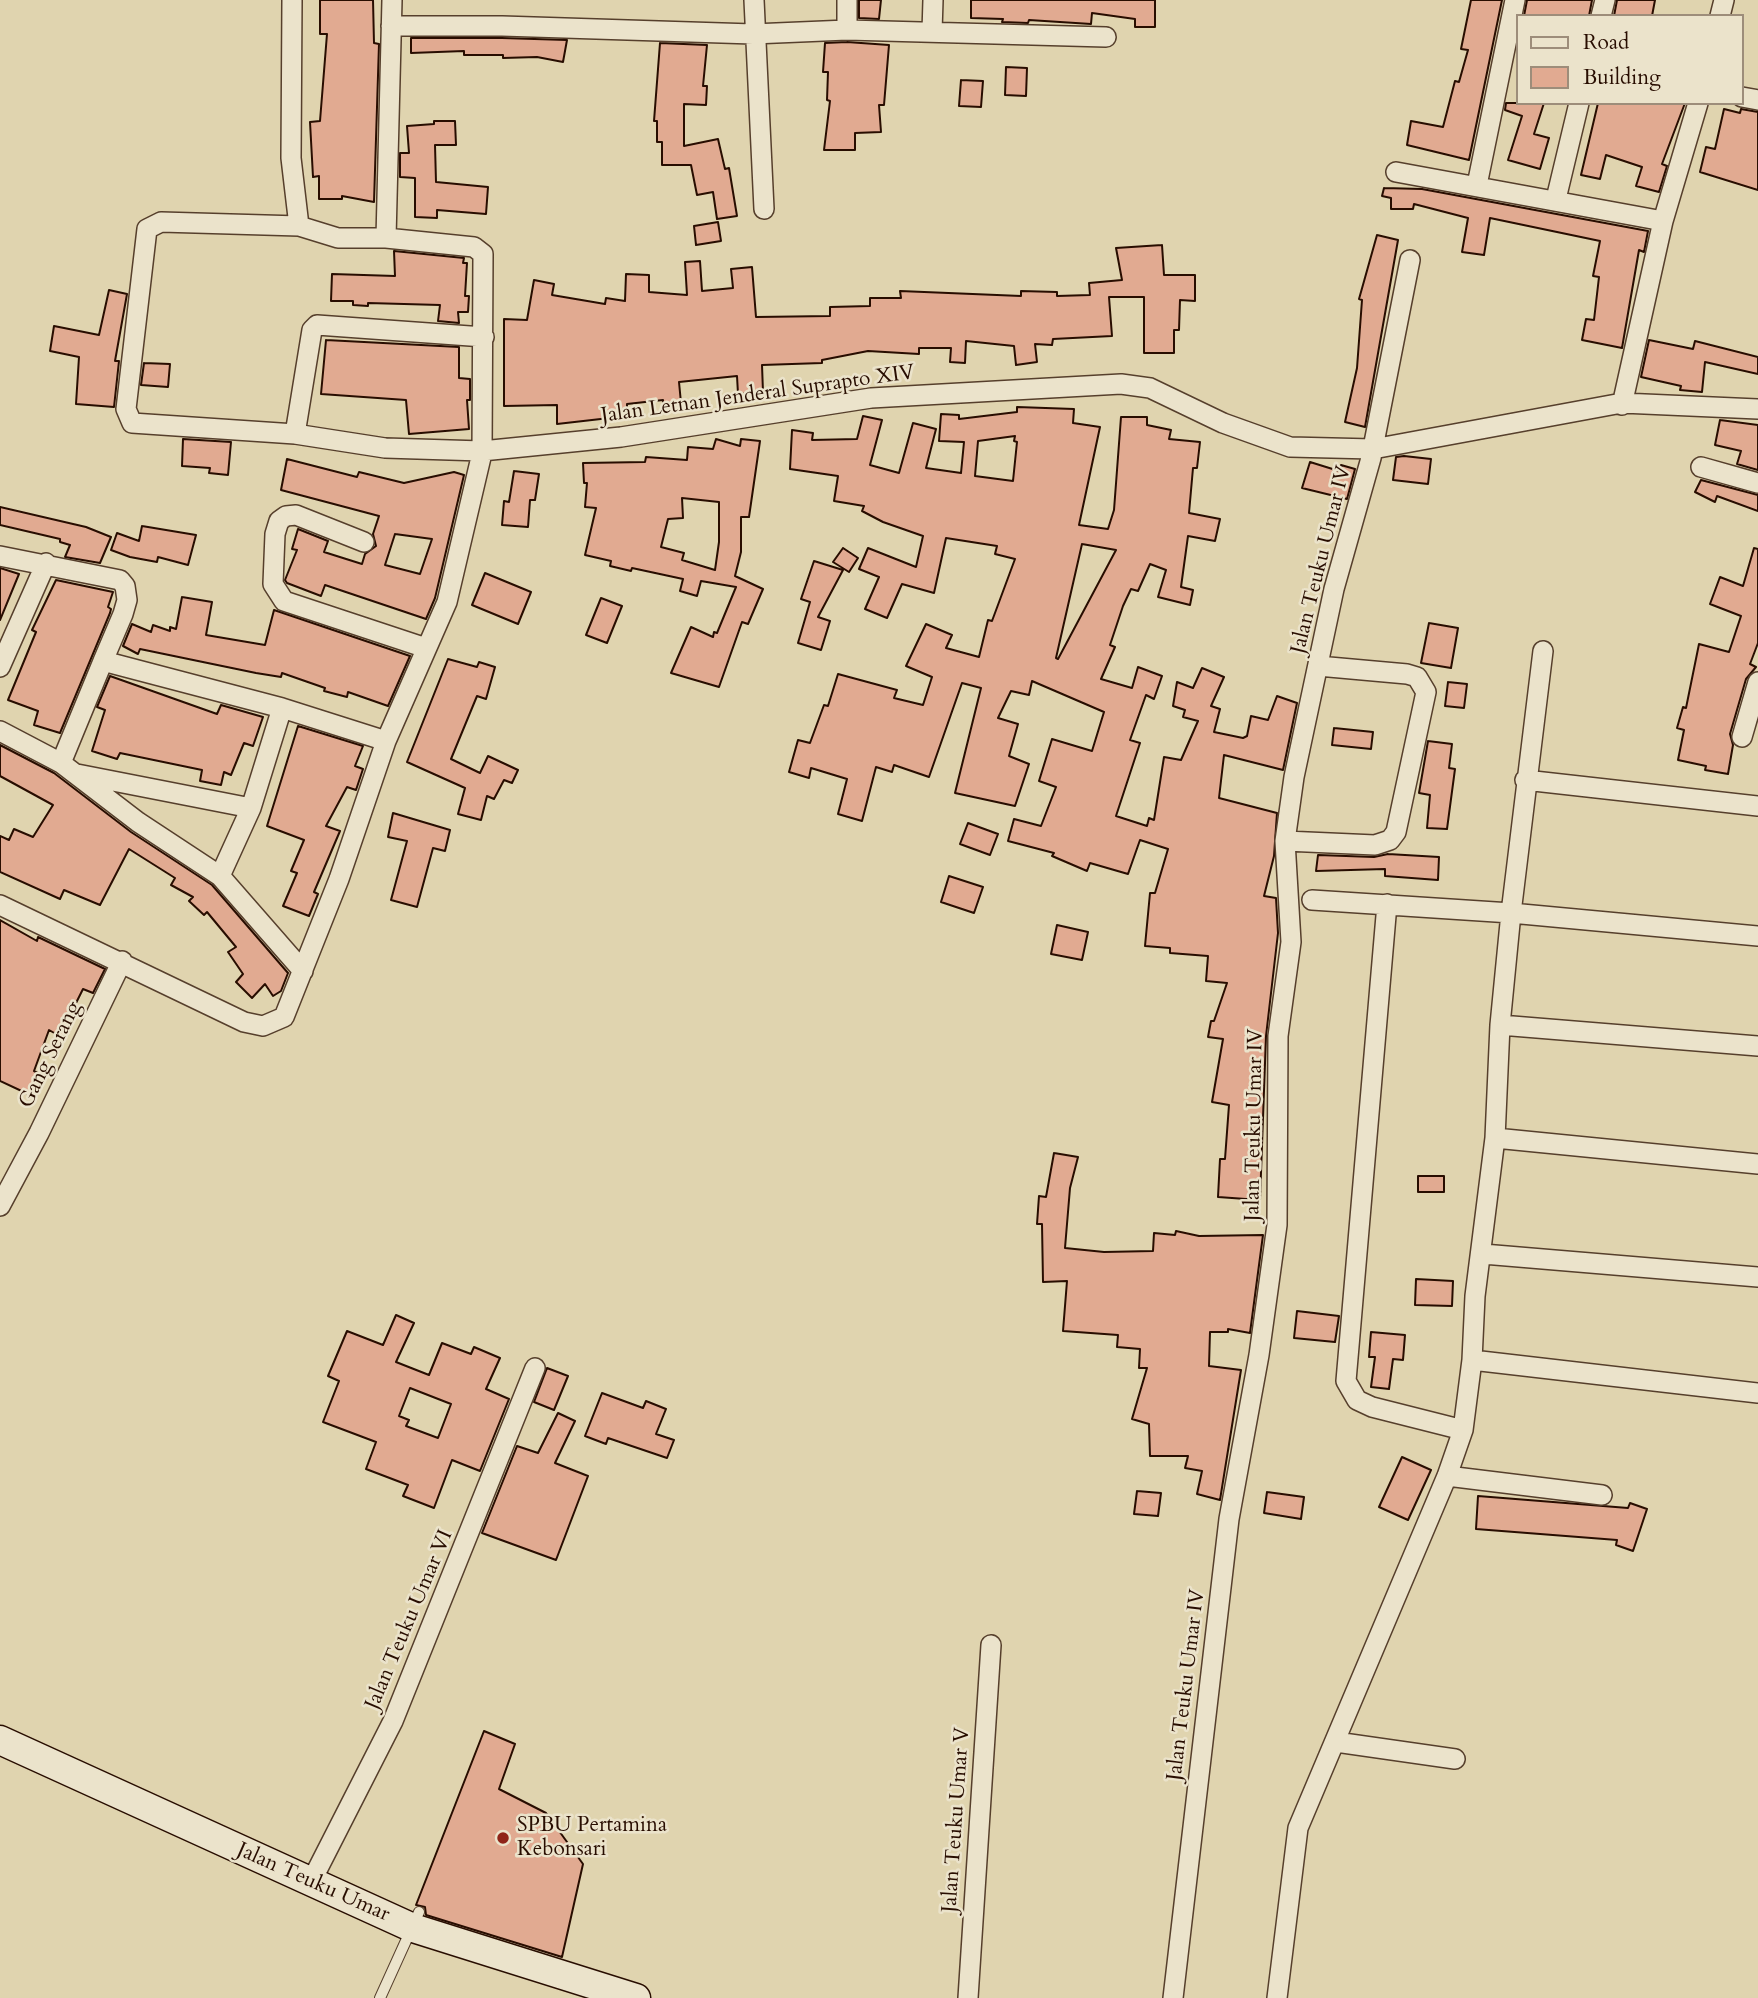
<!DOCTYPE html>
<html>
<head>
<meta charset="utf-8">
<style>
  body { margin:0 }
  #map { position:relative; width:1758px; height:1998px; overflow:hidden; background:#e0d4af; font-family:Cardo,serif }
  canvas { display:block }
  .legend { position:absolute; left:1516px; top:14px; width:228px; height:91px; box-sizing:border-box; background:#ebe3cb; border:2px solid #9d8d7a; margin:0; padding:9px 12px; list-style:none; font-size:21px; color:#280d00 }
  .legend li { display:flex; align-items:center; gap:14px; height:35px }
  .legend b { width:35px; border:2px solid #9d8d7a }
</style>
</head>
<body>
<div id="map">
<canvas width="1758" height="1998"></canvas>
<ul class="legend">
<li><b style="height:9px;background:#ebe3cb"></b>Road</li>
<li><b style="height:19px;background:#e1aa91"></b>Building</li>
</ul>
</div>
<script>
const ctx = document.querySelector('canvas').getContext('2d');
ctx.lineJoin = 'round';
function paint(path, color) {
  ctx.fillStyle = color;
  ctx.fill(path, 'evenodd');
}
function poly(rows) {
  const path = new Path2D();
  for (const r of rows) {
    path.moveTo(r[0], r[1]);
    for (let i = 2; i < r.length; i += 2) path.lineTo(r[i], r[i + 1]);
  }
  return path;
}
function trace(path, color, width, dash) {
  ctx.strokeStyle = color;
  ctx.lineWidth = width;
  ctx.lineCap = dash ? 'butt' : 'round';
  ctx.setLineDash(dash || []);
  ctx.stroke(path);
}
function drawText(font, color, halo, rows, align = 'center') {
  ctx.font = font + ' Cardo,serif';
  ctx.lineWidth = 5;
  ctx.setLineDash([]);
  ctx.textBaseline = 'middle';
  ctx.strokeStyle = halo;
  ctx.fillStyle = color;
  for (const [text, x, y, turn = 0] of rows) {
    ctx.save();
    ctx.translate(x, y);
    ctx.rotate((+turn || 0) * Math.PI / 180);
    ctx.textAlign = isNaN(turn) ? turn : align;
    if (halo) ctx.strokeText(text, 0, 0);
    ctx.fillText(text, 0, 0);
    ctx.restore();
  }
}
const building = poly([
  [320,0,373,0,374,43,379,44,374,202,342,196,342,199,319,199,319,176,313,177,310,122,320,121,327,34,320,34,320,0],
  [859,0,881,0,879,19,859,18,859,0],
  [971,0,1155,0,1155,27,1135,27,1135,19,1092,13,1091,24,1029,20,1028,23,1002,22,1003,19,971,18,971,0],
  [1471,0,1502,0,1469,160,1407,145,1411,121,1443,127,1455,81,1459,82,1468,50,1461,49,1471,0],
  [1527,0,1592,0,1589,16,1524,16,1527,0],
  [1617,0,1655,0,1652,16,1614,16,1617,0],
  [411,38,502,38,567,40,563,62,537,57,503,58,503,55,464,55,464,51,411,53,411,38],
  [847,42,889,45,884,105,879,105,881,132,855,133,855,150,824,150,830,101,827,100,828,72,823,72,825,43,847,42],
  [660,43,707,45,703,86,707,86,706,105,684,104,684,146,718,139,725,169,729,168,737,216,717,219,713,192,697,195,691,165,662,165,662,142,657,142,657,121,654,121,660,43],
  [1006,67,1027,68,1026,96,1005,95,1006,67],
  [961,80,983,81,981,107,959,106,961,80],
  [1506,103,1544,103,1534,134,1549,138,1540,169,1508,160,1522,116,1505,110,1506,103],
  [1598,103,1685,103,1662,164,1667,166,1659,192,1636,186,1642,167,1606,155,1600,179,1581,175,1598,103],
  [1724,109,1740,113,1741,109,1758,112,1758,190,1700,172,1706,147,1715,149,1724,109],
  [434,121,455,121,456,145,435,145,436,182,488,187,486,214,437,210,437,218,415,217,415,178,400,177,400,153,409,153,407,126,434,124,434,121],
  [1384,188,1422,189,1648,231,1644,252,1639,250,1622,348,1582,340,1586,319,1594,320,1599,277,1593,276,1600,241,1490,218,1484,255,1462,252,1468,218,1414,204,1413,209,1391,209,1391,198,1382,196,1384,188],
  [718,222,721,241,696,245,694,226,718,222],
  [1377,235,1398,240,1365,427,1345,422,1357,368,1362,300,1359,299,1377,235],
  [1162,245,1164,275,1195,275,1195,301,1180,300,1179,330,1174,330,1174,353,1144,353,1144,297,1109,297,1112,336,1053,339,1052,345,1035,344,1037,362,1016,365,1014,346,966,341,965,363,950,362,951,348,919,348,919,354,868,351,822,360,822,363,762,365,763,392,738,394,737,376,679,382,681,403,663,405,663,400,627,404,627,416,557,424,557,405,504,406,504,319,527,320,534,280,554,284,552,295,605,304,606,298,625,301,626,274,649,275,649,292,687,295,685,262,700,261,702,291,733,288,731,269,752,267,756,317,830,316,830,307,870,306,870,298,901,298,900,291,1021,296,1021,291,1057,292,1057,296,1090,295,1089,283,1122,280,1116,248,1162,245],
  [394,251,464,258,463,263,467,263,465,296,469,296,468,312,458,312,459,323,438,321,440,305,368,303,368,306,353,305,353,301,331,301,332,274,395,276,394,251],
  [109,290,127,294,115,361,119,361,114,407,76,404,79,357,50,351,54,326,99,335,109,290],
  [326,340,459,347,459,378,470,379,470,400,467,400,469,429,409,434,406,400,321,394,326,340],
  [1649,340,1693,349,1695,341,1758,357,1758,374,1705,362,1702,392,1680,390,1681,386,1641,377,1649,340],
  [144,363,170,364,168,387,141,385,144,363],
  [1017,407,1074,409,1073,423,1100,427,1079,525,1108,529,1114,510,1121,417,1147,417,1147,425,1171,430,1169,439,1200,442,1197,468,1193,468,1189,513,1220,519,1215,541,1188,536,1181,587,1193,590,1190,605,1158,597,1166,570,1150,564,1138,591,1131,589,1123,606,1110,645,1115,647,1101,679,1132,688,1138,667,1162,676,1154,699,1146,695,1130,740,1140,743,1116,816,1147,826,1149,818,1154,820,1164,757,1181,760,1198,721,1183,717,1185,710,1173,706,1177,682,1193,688,1202,668,1224,677,1211,706,1220,709,1214,732,1243,738,1247,736,1251,716,1268,720,1277,696,1297,703,1283,770,1224,755,1219,798,1277,813,1274,856,1264,896,1276,898,1278,933,1266,1036,1260,1200,1218,1197,1220,1159,1225,1159,1229,1105,1212,1102,1223,1039,1208,1037,1211,1021,1214,1021,1227,983,1206,981,1208,956,1170,953,1170,948,1145,946,1150,893,1155,893,1168,849,1140,840,1128,874,1090,863,1087,871,1052,856,1054,853,1008,841,1014,819,1041,826,1056,787,1039,781,1052,739,1092,751,1104,712,1032,681,1029,695,1011,691,998,718,1018,724,1009,756,1029,764,1015,806,955,793,981,688,962,683,929,777,894,765,892,772,876,767,862,821,838,814,847,779,811,768,809,778,789,772,798,740,810,743,824,705,828,706,838,674,897,690,894,698,923,705,932,677,906,666,926,624,952,635,946,648,979,657,988,620,992,621,1015,559,995,554,997,546,946,538,934,593,902,584,887,618,865,609,879,577,859,569,868,548,916,567,923,536,883,522,862,511,864,506,834,501,838,476,790,469,792,430,813,433,812,440,857,439,863,416,882,420,870,465,899,473,913,423,936,429,926,468,961,473,964,442,939,441,941,414,959,415,959,419,1017,412,1017,407],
  [1015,436,1014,441,1017,442,1013,481,975,476,978,441,1015,436],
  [1082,544,1116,550,1058,659,1056,658,1082,544],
  [1720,420,1758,425,1758,470,1737,464,1741,451,1715,445,1720,420],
  [183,439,231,442,228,475,209,473,210,468,182,466,183,439],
  [716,439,740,446,741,439,760,441,749,517,741,517,741,552,735,576,763,589,748,624,742,622,719,687,671,673,691,627,713,637,714,632,717,633,736,587,701,581,697,596,680,591,683,579,632,568,631,571,610,566,611,561,585,555,596,508,585,507,587,483,584,483,583,463,645,462,646,457,687,460,688,447,713,449,716,439],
  [682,498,719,502,719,542,715,570,682,560,684,553,661,547,668,519,683,518,682,498],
  [1404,456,1431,459,1428,484,1393,480,1396,457,1404,456],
  [287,459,357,477,359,472,404,483,454,472,464,475,435,598,426,619,325,585,321,596,287,583,285,580,297,550,292,549,298,529,328,541,324,552,362,564,365,554,376,546,373,534,379,516,281,490,287,459],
  [395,534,432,539,420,574,385,565,395,534],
  [1310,462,1339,471,1341,465,1355,469,1347,499,1302,488,1310,462],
  [514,471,539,474,535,500,530,500,528,527,502,525,504,501,509,502,514,471],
  [1701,480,1758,495,1758,511,1717,496,1715,502,1695,492,1701,480],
  [0,507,86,527,111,537,100,563,65,557,70,545,60,542,60,539,0,525,0,507],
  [142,526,196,535,188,565,158,557,157,562,130,557,111,550,117,533,139,541,142,526],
  [843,548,858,558,849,572,833,562,843,548],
  [1754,548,1758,549,1758,643,1750,664,1756,667,1746,679,1730,734,1733,745,1728,774,1705,770,1706,766,1678,760,1684,730,1677,728,1683,707,1686,708,1699,644,1729,652,1741,616,1710,604,1720,577,1743,586,1754,548],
  [814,561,843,570,818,617,830,621,821,650,798,643,810,602,801,599,814,561],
  [0,568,19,574,0,620,0,568],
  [485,573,531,592,518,624,472,605,485,573],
  [56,580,113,592,108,607,111,609,110,613,60,733,34,725,38,711,8,700,36,632,32,630,56,580],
  [182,597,212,602,206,635,265,645,274,610,410,656,388,706,348,692,347,697,324,691,325,688,282,673,281,677,256,673,140,649,138,654,123,646,132,624,151,632,153,625,170,631,170,627,176,629,182,597],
  [601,598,622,606,607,643,586,635,601,598],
  [1429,623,1458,628,1451,668,1421,663,1429,623],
  [448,659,477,667,479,662,495,667,486,699,477,696,451,759,480,773,488,756,518,770,512,783,504,780,494,799,487,796,481,820,458,814,465,788,407,762,448,659],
  [110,676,217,714,221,705,263,717,253,746,244,743,231,775,224,772,221,785,200,781,202,770,120,753,117,759,92,751,105,710,97,707,110,676],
  [1448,682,1467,684,1464,708,1445,706,1448,682],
  [298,726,363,746,355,766,363,769,356,790,347,787,326,826,340,831,314,892,318,894,309,916,283,906,297,873,291,871,304,840,267,826,298,726],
  [1334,728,1373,732,1371,749,1332,745,1334,728],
  [1428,741,1452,744,1449,768,1455,769,1447,829,1427,828,1430,795,1419,793,1428,741],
  [0,745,54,773,131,832,212,885,288,973,281,991,273,996,265,984,252,998,236,982,243,974,228,952,236,947,207,912,204,915,189,901,193,897,171,885,175,878,129,849,100,905,64,890,60,899,0,872,0,836,9,840,14,829,33,837,53,805,0,776,0,745],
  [393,813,450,830,445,851,433,848,417,907,391,900,407,841,388,837,393,813],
  [968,823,998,834,990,855,960,844,968,823],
  [1388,854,1439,857,1438,880,1385,876,1385,869,1316,871,1318,855,1374,857,1388,854],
  [949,876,983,887,974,913,941,902,949,876],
  [0,920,37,941,38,937,105,969,93,993,83,989,68,1019,72,1021,63,1038,49,1030,34,1071,38,1073,28,1094,0,1081,0,920],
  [1057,925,1088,932,1082,960,1051,954,1057,925],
  [1054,1153,1078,1157,1070,1188,1065,1248,1104,1252,1153,1251,1154,1233,1175,1235,1176,1231,1199,1236,1263,1235,1250,1333,1228,1329,1228,1332,1210,1332,1209,1366,1241,1370,1220,1500,1197,1494,1202,1471,1185,1468,1188,1456,1150,1456,1149,1424,1132,1419,1147,1368,1139,1368,1140,1349,1117,1347,1118,1335,1063,1331,1067,1281,1043,1282,1042,1224,1037,1224,1039,1196,1046,1197,1054,1153],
  [1418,1176,1444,1176,1444,1192,1418,1192,1418,1176],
  [1416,1279,1453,1281,1452,1306,1415,1305,1416,1279],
  [1297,1311,1339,1316,1335,1342,1294,1338,1297,1311],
  [396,1315,414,1323,396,1362,429,1375,442,1343,471,1354,474,1347,500,1358,486,1389,509,1399,480,1471,452,1460,434,1508,403,1496,408,1485,366,1469,376,1442,323,1422,339,1381,328,1376,347,1331,383,1345,396,1315],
  [410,1388,451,1404,438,1438,406,1426,409,1420,399,1416,410,1388],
  [1371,1332,1405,1335,1403,1360,1393,1359,1389,1389,1371,1387,1375,1357,1369,1357,1371,1332],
  [547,1368,568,1376,554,1410,534,1402,547,1368],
  [602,1393,643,1408,646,1401,666,1409,656,1434,674,1440,667,1458,608,1438,606,1444,585,1436,602,1393],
  [558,1413,575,1421,555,1463,588,1476,556,1560,482,1533,517,1446,538,1453,558,1413],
  [1402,1457,1431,1470,1408,1520,1379,1507,1402,1457],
  [1137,1491,1161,1493,1158,1516,1134,1514,1137,1491],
  [1267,1492,1304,1497,1301,1519,1264,1513,1267,1492],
  [1478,1496,1628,1508,1630,1503,1647,1509,1633,1551,1616,1545,1617,1540,1476,1529,1478,1496],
  [484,1731,515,1744,499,1789,546,1813,583,1864,562,1957,426,1915,425,1907,416,1905,484,1731]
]);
paint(building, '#e1aa91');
trace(building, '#280d00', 2);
const lane = poly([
  [380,1998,419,1912]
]);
const street = poly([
  [754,0,764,209],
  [1601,16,1605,0],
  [1720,16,1724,0],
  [391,26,502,26,753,34,847,30,1106,37],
  [847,30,847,0],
  [932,32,933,0],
  [1742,97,1758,100],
  [1396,172,1663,221],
  [1477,185,1515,0],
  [1556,199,1579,103],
  [299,226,161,222,147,229,126,409,132,423,295,434,385,448,482,451,621,437,871,398,1121,384,1150,388,1223,423,1290,447,1373,449,1622,403,1758,409],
  [386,238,392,0],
  [1622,405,1663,221,1698,103],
  [295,434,312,330,317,325,484,337],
  [1701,467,1758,483],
  [364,542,296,515,286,516,279,521,275,534,273,584,284,601,426,648],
  [0,556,120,580,125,586,127,600,123,614,103,661,282,708,386,741],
  [0,667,46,563],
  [0,731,61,763,138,822,220,876,303,971],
  [1742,737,1758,682],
  [61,763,103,661],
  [77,774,251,808],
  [1525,780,1758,806],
  [1285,841,1375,845,1390,840,1396,832,1426,692,1417,677,1407,674,1318,666],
  [220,876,251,808,282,708],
  [1312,900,1511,913,1758,936],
  [1387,904,1346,1381,1357,1400,1372,1407,1463,1430],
  [0,905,244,1022,263,1026,284,1017,339,879,386,741,447,602,482,453,483,254,474,247,386,238,338,238,299,226,291,158,292,0],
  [1500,1025,1758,1046],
  [1495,1138,1758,1164],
  [0,1206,39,1133,122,961],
  [1483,1254,1758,1277],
  [1472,1360,1758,1393],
  [1447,1476,1602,1495],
  [1336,1742,1455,1759],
  [311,1882,393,1721,535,1368],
  [968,1998,991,1645],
  [1173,1998,1229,1519,1259,1355,1277,1225,1278,1036,1291,942,1285,841,1294,777,1334,589,1371,458,1410,260],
  [1277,1998,1298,1828,1447,1476,1463,1430,1472,1360,1475,1296,1495,1138,1500,1025,1511,913,1543,651]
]);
const secondary = poly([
  [0,1740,413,1928,636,1998]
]);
trace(lane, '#563f2c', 12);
trace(street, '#563f2c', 22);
trace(secondary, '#280d00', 31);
trace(lane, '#ebe3cb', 10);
trace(street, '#ebe3cb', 19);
trace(secondary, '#ebe3cb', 28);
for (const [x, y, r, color] of [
  [503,1838,7,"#8f2418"]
]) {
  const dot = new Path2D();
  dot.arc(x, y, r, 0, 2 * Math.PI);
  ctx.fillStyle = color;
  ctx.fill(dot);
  trace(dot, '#ebe3cb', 2.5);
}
drawText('21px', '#280d00', '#ebe3cb', [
  ["Jalan Letnan Jenderal Suprapto XIV",758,395,-8],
  ["Jalan Teuku Umar IV",1322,560,-76],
  ["Gang Serang",51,1055,-64],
  ["Jalan Teuku Umar IV",1255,1125,-89],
  ["Jalan Teuku Umar VI",410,1620,-67],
  ["Jalan Teuku Umar IV",1187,1685,-83],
  ["Jalan Teuku Umar V",957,1820,-86],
  ["Jalan Teuku Umar",313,1883,24]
]);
drawText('21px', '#280d00', '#ebe3cb', [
  ["SPBU Pertamina",517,1826],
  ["Kebonsari",517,1850]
], 'left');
</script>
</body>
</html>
